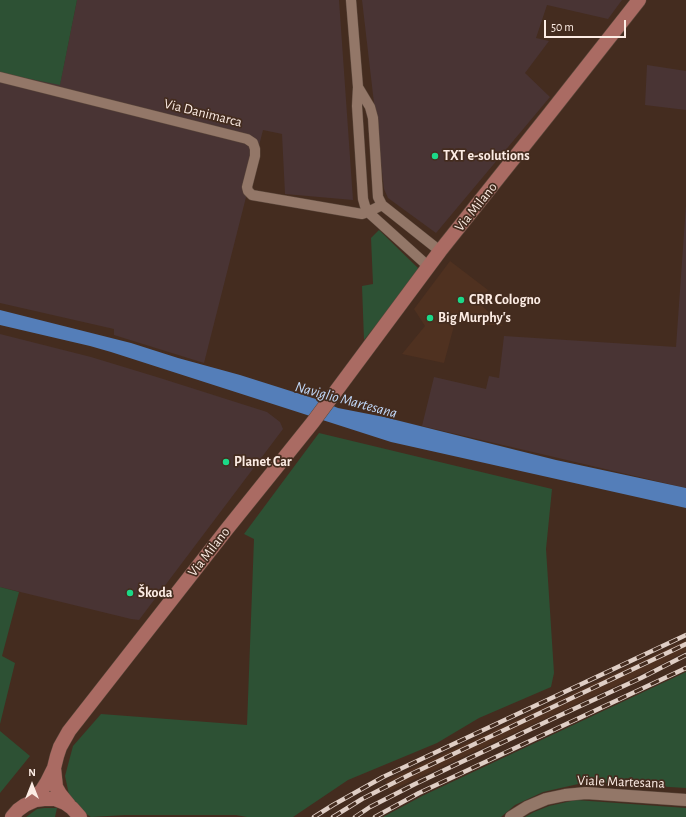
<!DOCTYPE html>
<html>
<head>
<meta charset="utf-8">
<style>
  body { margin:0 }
  #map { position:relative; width:686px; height:817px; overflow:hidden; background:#442c1f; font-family:"Alegreya Sans",sans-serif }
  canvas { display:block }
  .north { position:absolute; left:12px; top:765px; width:40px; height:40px; -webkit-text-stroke:3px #442c1f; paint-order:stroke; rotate:0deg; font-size:11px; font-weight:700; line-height:16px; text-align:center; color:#fcece4 }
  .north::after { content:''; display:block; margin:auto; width:14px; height:18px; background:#fcece4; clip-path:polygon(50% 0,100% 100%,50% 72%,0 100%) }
  .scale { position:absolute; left:544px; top:20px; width:82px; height:18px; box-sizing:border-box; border:2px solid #fcece4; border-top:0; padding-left:5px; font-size:12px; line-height:14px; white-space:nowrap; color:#fcece4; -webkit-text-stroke:3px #442c1f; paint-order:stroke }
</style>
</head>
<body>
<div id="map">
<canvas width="686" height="817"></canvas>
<div class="north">N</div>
<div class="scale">50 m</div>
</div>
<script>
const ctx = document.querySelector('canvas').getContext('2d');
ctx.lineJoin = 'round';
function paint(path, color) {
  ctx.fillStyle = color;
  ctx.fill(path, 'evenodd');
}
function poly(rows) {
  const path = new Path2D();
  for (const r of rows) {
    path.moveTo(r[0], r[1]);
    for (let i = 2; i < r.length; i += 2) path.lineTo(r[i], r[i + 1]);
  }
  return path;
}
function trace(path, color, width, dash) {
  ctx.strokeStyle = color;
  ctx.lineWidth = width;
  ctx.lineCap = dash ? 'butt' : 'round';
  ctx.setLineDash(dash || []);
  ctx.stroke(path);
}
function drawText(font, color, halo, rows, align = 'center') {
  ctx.font = font + ' "Alegreya Sans",sans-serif';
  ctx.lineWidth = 3.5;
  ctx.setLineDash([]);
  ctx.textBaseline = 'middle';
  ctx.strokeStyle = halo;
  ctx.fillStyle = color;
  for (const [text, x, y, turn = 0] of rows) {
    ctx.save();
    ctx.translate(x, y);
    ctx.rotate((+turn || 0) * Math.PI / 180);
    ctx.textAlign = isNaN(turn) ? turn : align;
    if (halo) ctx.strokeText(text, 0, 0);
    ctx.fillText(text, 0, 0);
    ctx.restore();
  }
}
paint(poly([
  [450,261,488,290,479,303,503,326,455,322,444,363,402,354,425,326,414,309],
  [686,640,686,651,658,666,390,791,385,781]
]), '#4f3120');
paint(poly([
  [77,0,339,0,353,200,285,194,282,134,263,130,204,363,114,335,114,329,0,303,0,73,60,84],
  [362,0,622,0,608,19,547,5,536,38,549,41,525,73,550,97,436,233,388,198,384,189],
  [647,65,686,71,686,110,645,105],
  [686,205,686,488,422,426,434,377,486,389,489,376,499,378,504,336,676,347],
  [0,334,91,357,160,378,267,412,280,422,283,429,139,620,131,619,0,587]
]), '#493434');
paint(poly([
  [0,0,77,0,60,85,0,73],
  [379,230,418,268,416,275,364,340,362,286,373,284,371,238],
  [319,433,552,489,546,549,554,673,551,687,479,718,437,743,348,780,293,817,247,817,236,815,125,815,91,817,71,804,65,776,73,746,101,714,247,725,254,539,244,534],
  [0,587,19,592,2,656,15,663,0,724],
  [686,672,686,788,587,782,543,792,515,805,501,817,383,817,422,796],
  [0,731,30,756,0,793],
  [576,800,686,808,686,817,525,817,534,812,549,806],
  [44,808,57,808,55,817,26,817,37,809]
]), '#2d5134');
paint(poly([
  [0,310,131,343,178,358,240,375,319,400,338,408,384,417,556,460,686,488,686,508,391,442,111,352,90,346,0,325]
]), '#547eb9');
const minor = poly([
  [351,0,358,87,357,106,363,199,365,206,368,212,429,267],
  [0,77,247,139,253,143,255,149,255,156,247,187,248,191,252,195,362,214,368,212,382,205],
  [358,87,370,107,373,118,378,197,382,205,440,251]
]);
const tertiary = poly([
  [511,817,527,807,546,799,565,795,586,793,686,800]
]);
const secondary = poly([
  [54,768,56,787,60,794,69,805],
  [32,801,42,790,47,782,54,768,57,756,60,747,69,731,227,529,313,422,440,251,550,113,639,0],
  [12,817,18,810,25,805,36,800,44,799,55,799,65,803,72,808,80,817]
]);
trace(minor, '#5c483c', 11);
trace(tertiary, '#5c483c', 13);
trace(secondary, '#5c483c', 15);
trace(minor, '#937768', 10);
trace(tertiary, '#937768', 12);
trace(secondary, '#aa6b63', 14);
const rail = poly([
  [314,817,333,805,383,777,686,635],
  [333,817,362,799,409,775,686,644],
  [355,817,370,807,415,784,552,719,641,678,686,655],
  [375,817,419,793,686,668]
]);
trace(rail, '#dfcec5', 4.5);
trace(rail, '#442c1f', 3, [9]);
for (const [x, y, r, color] of [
  [435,156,4,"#1bd988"],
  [461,300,4,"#1bd988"],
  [430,318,4,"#1bd988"],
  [226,462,4,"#1bd988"],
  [130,593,4,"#1bd988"]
]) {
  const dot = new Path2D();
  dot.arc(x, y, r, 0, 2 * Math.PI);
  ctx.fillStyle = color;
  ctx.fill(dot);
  trace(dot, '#442c1f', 1.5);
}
drawText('14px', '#fcece4', '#442c1f', [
  ["Via Danimarca",203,113,14],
  ["Via Milano",476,207,-51],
  ["Via Milano",209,552,-52],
  ["Viale Martesana",621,782,2]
]);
drawText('bold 14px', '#fcece4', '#442c1f', [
  ["TXT e-solutions",443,156],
  ["CRR Cologno",469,300],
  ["Big Murphy's",438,318],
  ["Planet Car",234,462],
  ["Škoda",138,593]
], 'left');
drawText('italic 15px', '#c2dafb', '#442c1f', [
  ["Naviglio Martesana",346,400,15]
]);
</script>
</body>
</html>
